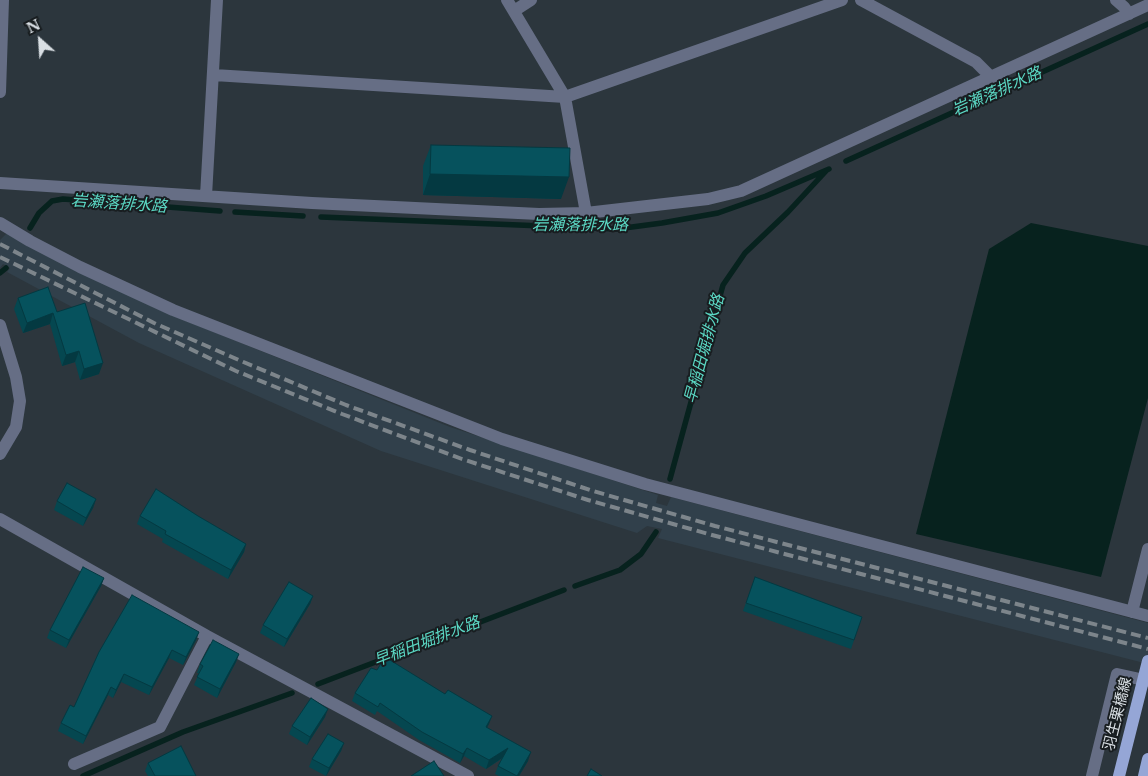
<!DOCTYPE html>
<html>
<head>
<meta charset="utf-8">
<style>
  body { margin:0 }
  #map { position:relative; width:1148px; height:776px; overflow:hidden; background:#2c363d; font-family:"Libre Baskerville",serif }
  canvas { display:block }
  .north { position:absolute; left:15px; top:15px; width:50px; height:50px; -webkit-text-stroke:4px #181d20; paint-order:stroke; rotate:334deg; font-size:14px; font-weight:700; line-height:20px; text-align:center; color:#d9dfe4 }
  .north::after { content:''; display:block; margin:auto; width:18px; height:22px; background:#d9dfe4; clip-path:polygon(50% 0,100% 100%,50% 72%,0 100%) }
</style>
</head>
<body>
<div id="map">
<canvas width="1148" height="776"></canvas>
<div class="north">N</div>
</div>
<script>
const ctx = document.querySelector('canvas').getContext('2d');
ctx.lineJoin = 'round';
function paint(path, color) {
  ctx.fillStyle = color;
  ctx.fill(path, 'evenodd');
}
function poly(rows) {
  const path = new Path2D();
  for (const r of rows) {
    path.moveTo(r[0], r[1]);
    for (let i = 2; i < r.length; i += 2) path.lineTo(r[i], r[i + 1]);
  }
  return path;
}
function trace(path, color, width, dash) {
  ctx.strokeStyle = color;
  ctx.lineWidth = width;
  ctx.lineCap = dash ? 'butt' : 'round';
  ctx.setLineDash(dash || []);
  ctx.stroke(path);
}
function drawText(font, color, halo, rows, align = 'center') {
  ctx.font = font + ' "Libre Baskerville","Noto Sans JP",serif';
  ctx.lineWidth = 4;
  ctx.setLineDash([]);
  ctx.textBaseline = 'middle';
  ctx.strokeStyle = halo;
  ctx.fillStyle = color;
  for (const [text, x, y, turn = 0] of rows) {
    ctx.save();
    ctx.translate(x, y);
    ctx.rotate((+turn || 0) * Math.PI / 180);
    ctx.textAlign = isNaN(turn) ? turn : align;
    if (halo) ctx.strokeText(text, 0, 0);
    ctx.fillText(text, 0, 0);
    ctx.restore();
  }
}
paint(poly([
  [7,233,159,310,450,427,658,495,656,503,667,506,671,497,1148,623,1148,664,658,538,662,529,647,526,637,533,381,451,139,343,7,272,10,268,3,264,0,268,0,240]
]), '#31404b');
paint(poly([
  [1031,223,1148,246,1148,398,1101,577,916,534,989,249]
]), '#07221e');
trace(poly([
  [846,161,1148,24],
  [235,212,303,216],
  [321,217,617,229,662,223,718,213,766,196,829,169],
  [30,228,39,213,52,201,63,199,220,211],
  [0,273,6,268],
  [670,479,723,285,745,253,788,212,826,171],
  [575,586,620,570,641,554,656,532],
  [318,684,564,590],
  [83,776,183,732,292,693]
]), '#07221e', 5.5);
trace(poly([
  [507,0,565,97,586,213],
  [861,0,976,62,992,78],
  [1116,0,1124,7,1129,14],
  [514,11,531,0],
  [214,75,565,97,842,0],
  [0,92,3,0],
  [0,183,312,203,539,214,586,213,708,199,741,191,1148,5],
  [206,196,217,0],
  [0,223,30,241,80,267,173,310,502,439,645,484,1148,616],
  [0,325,16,377,20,401,16,427,0,454],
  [0,519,207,636,468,776],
  [1132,612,1148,549],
  [74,764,160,727,207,636],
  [1092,776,1117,674,1148,681]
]), '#666e85', 12);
trace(poly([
  [1144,776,1148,759]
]), '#95a6d6', 12);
trace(poly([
  [0,244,154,323,241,361,346,405,470,450,593,491,715,526,1148,638],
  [0,257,236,371,342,414,462,459,588,500,712,535,1148,649]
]), '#7d858b', 4, [10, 5]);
trace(poly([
  [1119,776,1148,661]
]), '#95a6d6', 12);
paint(poly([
  [431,145,561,199,423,195,423,166],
  [18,298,57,312,99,374,80,380,75,362,62,366,50,324,23,333,14,309],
  [96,499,93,508,83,526,54,510,57,501],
  [140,516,198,516,246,544,244,552,228,579,162,542,163,539,137,524],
  [755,577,862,617,851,649,743,611],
  [104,578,101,586,66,648,47,638,50,630],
  [313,596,310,604,284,647,260,633,263,625],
  [199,632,196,640,183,665,169,658,149,695,121,682,113,698,108,695,83,744,58,731,61,723,74,707,99,652],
  [239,654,236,662,217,698,194,685,199,673,197,673,200,664],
  [355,693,445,694,492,716,487,728,528,761,519,776,499,776,495,774,498,766,503,758,486,769,464,756,460,763,419,740,377,711,375,715,352,701],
  [325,717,307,745,289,734,292,726],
  [344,743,341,751,326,776,309,767,312,759],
  [148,763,196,776,148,776,145,771]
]), '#054750');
paint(poly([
  [430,174,569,177,561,199,423,195],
  [53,313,50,324,23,333,27,323],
  [79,351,75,362,62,366,66,355],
  [103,363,99,374,80,380,84,369],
  [96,499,93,508,83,526,86,518],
  [246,544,244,552,228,579,231,570],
  [104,578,101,586,66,648,69,640],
  [313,596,310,604,284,647,287,639],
  [199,632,196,640,183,665,186,657],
  [172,650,169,658,149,695,152,687],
  [239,654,236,662,217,698,220,689],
  [124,674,121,682,113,698,116,690],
  [111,687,108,695,83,744,86,736],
  [328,709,325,717,307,745,310,737],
  [492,716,489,724,483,735,486,727],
  [344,743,341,751,326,776,329,768],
  [467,748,464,756,460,763,463,754],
  [508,748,505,756,486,769,489,760],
  [531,752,528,761,519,776,517,776]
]), '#043941');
const building = poly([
  [431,145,570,148,569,177,430,174,431,145],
  [48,287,57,312,85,303,103,363,84,369,79,351,66,355,53,313,27,323,18,298,48,287],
  [67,483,96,499,86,518,57,501,67,483],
  [156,489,198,516,246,544,231,570,165,534,166,531,140,516,156,489],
  [83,567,104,578,69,640,50,630,83,567],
  [755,577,862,617,854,640,746,603,755,577],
  [289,582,313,596,287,639,263,625,289,582],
  [132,595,199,632,186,657,172,650,152,687,124,674,116,690,111,687,86,736,61,723,70,705,74,707,99,652,132,595],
  [213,640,239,654,220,689,197,677,203,666,200,664,213,640],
  [385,657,445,694,448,690,492,716,486,727,531,752,517,776,498,766,508,748,489,760,467,748,463,754,422,732,380,703,378,707,355,693,371,668,377,670,385,657],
  [311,698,328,709,310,737,292,726,311,698],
  [328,734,344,743,329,768,312,759,328,734],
  [181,746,196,776,155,776,148,763,181,746],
  [434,761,444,776,411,776,434,761],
  [591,769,602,776,587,776,591,769]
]);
paint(building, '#06525d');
trace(building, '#043941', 1);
drawText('15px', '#d9dfe4', '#181d20', [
  ["羽生栗橋線",1118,714,-76]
]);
drawText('italic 16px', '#5bd8c4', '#181d20', [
  ["岩瀬落排水路",997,92,-24],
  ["岩瀬落排水路",119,204,4],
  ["岩瀬落排水路",580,225],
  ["早稲田堀排水路",705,349,-75],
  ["早稲田堀排水路",427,642,-21]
]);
</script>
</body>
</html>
